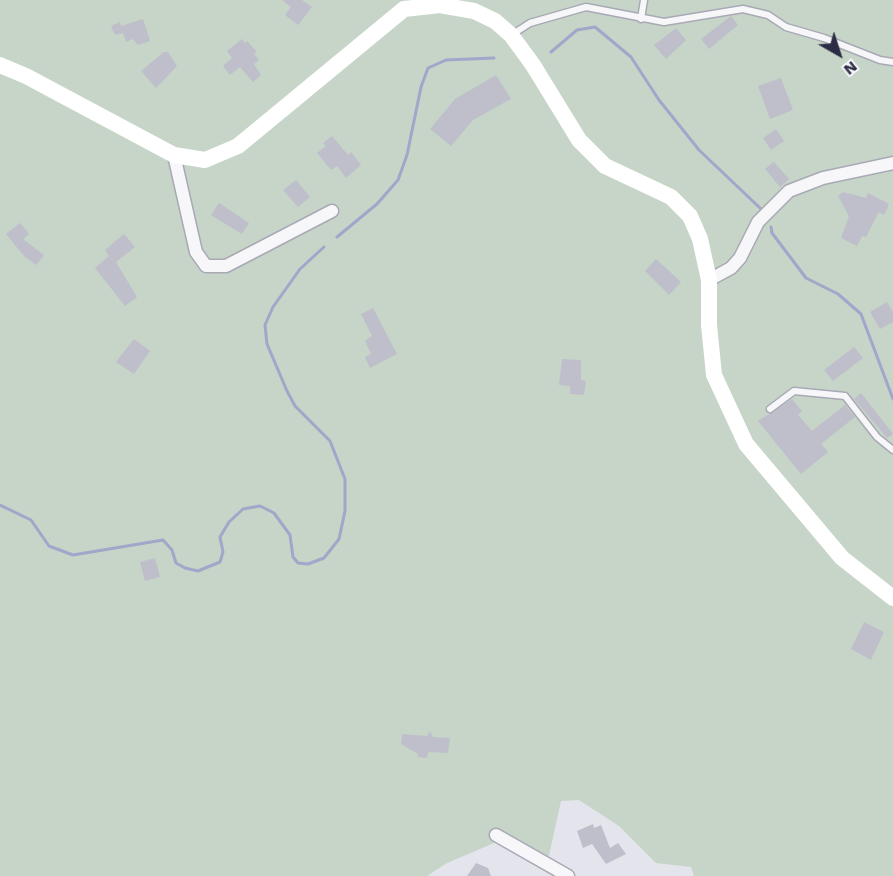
<!DOCTYPE html>
<html>
<head>
<meta charset="utf-8">
<style>
  body { margin:0 }
  #map { position:relative; width:893px; height:876px; overflow:hidden; background:#e4e4ec; font-family:"Work Sans",sans-serif }
  canvas { display:block }
  .north { position:absolute; left:809px; top:24px; width:60px; height:60px; -webkit-text-stroke:4px #f4f4f9; paint-order:stroke; rotate:141deg; font-size:16px; font-weight:700; line-height:24px; text-align:center; color:#2c2c44 }
  .north::after { content:''; display:block; margin:auto; width:21px; height:27px; background:#2c2c44; clip-path:polygon(50% 0,100% 100%,50% 72%,0 100%) }
</style>
</head>
<body>
<div id="map">
<canvas width="893" height="876"></canvas>
<div class="north">N</div>
</div>
<script>
const ctx = document.querySelector('canvas').getContext('2d');
ctx.lineJoin = 'round';
function paint(path, color) {
  ctx.fillStyle = color;
  ctx.fill(path, 'evenodd');
}
function poly(rows) {
  const path = new Path2D();
  for (const r of rows) {
    path.moveTo(r[0], r[1]);
    for (let i = 2; i < r.length; i += 2) path.lineTo(r[i], r[i + 1]);
  }
  return path;
}
function trace(path, color, width, dash) {
  ctx.strokeStyle = color;
  ctx.lineWidth = width;
  ctx.lineCap = dash ? 'butt' : 'round';
  ctx.setLineDash(dash || []);
  ctx.stroke(path);
}
paint(poly([
  [0,0,893,0,893,876,694,876,691,867,656,863,619,826,579,800,561,801,548,860,501,840,447,863,427,876,0,876]
]), '#c6d5c7');
trace(poly([
  [551,52,577,30,595,27,631,57,659,100,699,150,760,208],
  [771,227,772,233,806,278,838,294,861,314,893,399],
  [337,237,377,204,398,180,407,155,421,87,428,68,446,60,494,58],
  [0,505,31,520,49,546,73,555,163,540,172,550,176,563,185,568,198,571,220,562,223,552,220,537,229,522,243,509,260,506,274,513,290,535,293,557,298,563,308,564,324,558,339,539,345,511,345,479,330,441,295,406,287,391,267,344,265,325,273,307,300,269,324,247]
]), '#a1a6ca', 3);
paint(poly([
  [282,0,302,0,312,7,298,25,285,15,291,7],
  [731,16,738,25,709,49,701,39],
  [143,19,150,41,138,45,133,39,126,42,123,33,115,35,111,26,120,22,121,26],
  [676,28,686,40,666,59,654,45],
  [242,39,245,43,247,41,257,52,254,54,259,60,254,64,261,75,253,82,240,67,230,75,223,66,232,58,227,51],
  [164,52,168,52,177,66,156,88,141,71],
  [496,75,511,99,473,120,451,146,430,129,455,99],
  [781,78,793,110,770,119,758,86],
  [776,129,784,141,771,150,763,138],
  [332,136,348,155,351,152,361,165,346,178,337,166,331,170,317,153,326,146,323,143],
  [774,162,789,179,780,187,765,169],
  [296,180,310,197,298,207,283,190],
  [843,192,866,198,868,193,889,204,884,215,879,212,866,237,862,236,857,246,841,238,849,216,838,196],
  [219,203,249,223,242,234,211,215],
  [20,223,29,234,23,239,44,255,36,265,24,256,6,234],
  [124,234,135,247,116,262,137,297,125,306,95,268,109,256,105,250],
  [656,259,681,282,669,295,645,271],
  [887,302,893,312,893,322,880,329,870,312],
  [373,308,397,354,370,368,365,357,371,354,365,341,372,336,361,314],
  [134,339,150,351,134,374,116,362],
  [854,347,863,358,833,381,824,370],
  [562,359,581,360,581,380,586,381,584,395,570,394,570,386,559,385],
  [861,393,893,434,887,438,854,399],
  [792,399,802,411,798,415,812,431,845,405,855,417,821,444,828,452,801,474,758,421],
  [155,558,160,577,145,581,140,562],
  [864,622,884,632,871,660,851,649],
  [430,731,433,737,450,738,448,753,428,752,427,758,418,757,418,754,401,744,402,734,427,736],
  [593,824,594,828,601,825,610,848,618,843,626,854,606,864,592,844,583,848,577,831],
  [476,863,488,868,491,876,467,876]
]), '#bebfcb');
const service = poly([
  [641,19,644,0],
  [513,34,530,23,586,7,664,22,743,9,768,15,786,27,824,38,880,60,893,62],
  [770,409,794,391,845,396,877,437,893,450]
]);
const minor = poly([
  [174,155,196,252,206,266,226,266,332,211],
  [709,280,731,268,740,258,758,222,789,191,823,178,893,163],
  [496,835,568,876]
]);
trace(service, '#a9a9b6', 9);
trace(minor, '#a9a9b6', 15);
trace(service, '#f7f7fa', 6);
trace(minor, '#f7f7fa', 12);
trace(poly([
  [0,65,26,76,174,155,205,160,238,146,404,9,440,5,474,11,495,21,511,35,533,65,579,140,605,166,671,197,690,216,700,239,709,280,709,325,714,375,746,444,842,558,893,598]
]), '#fff', 16);
</script>
</body>
</html>
